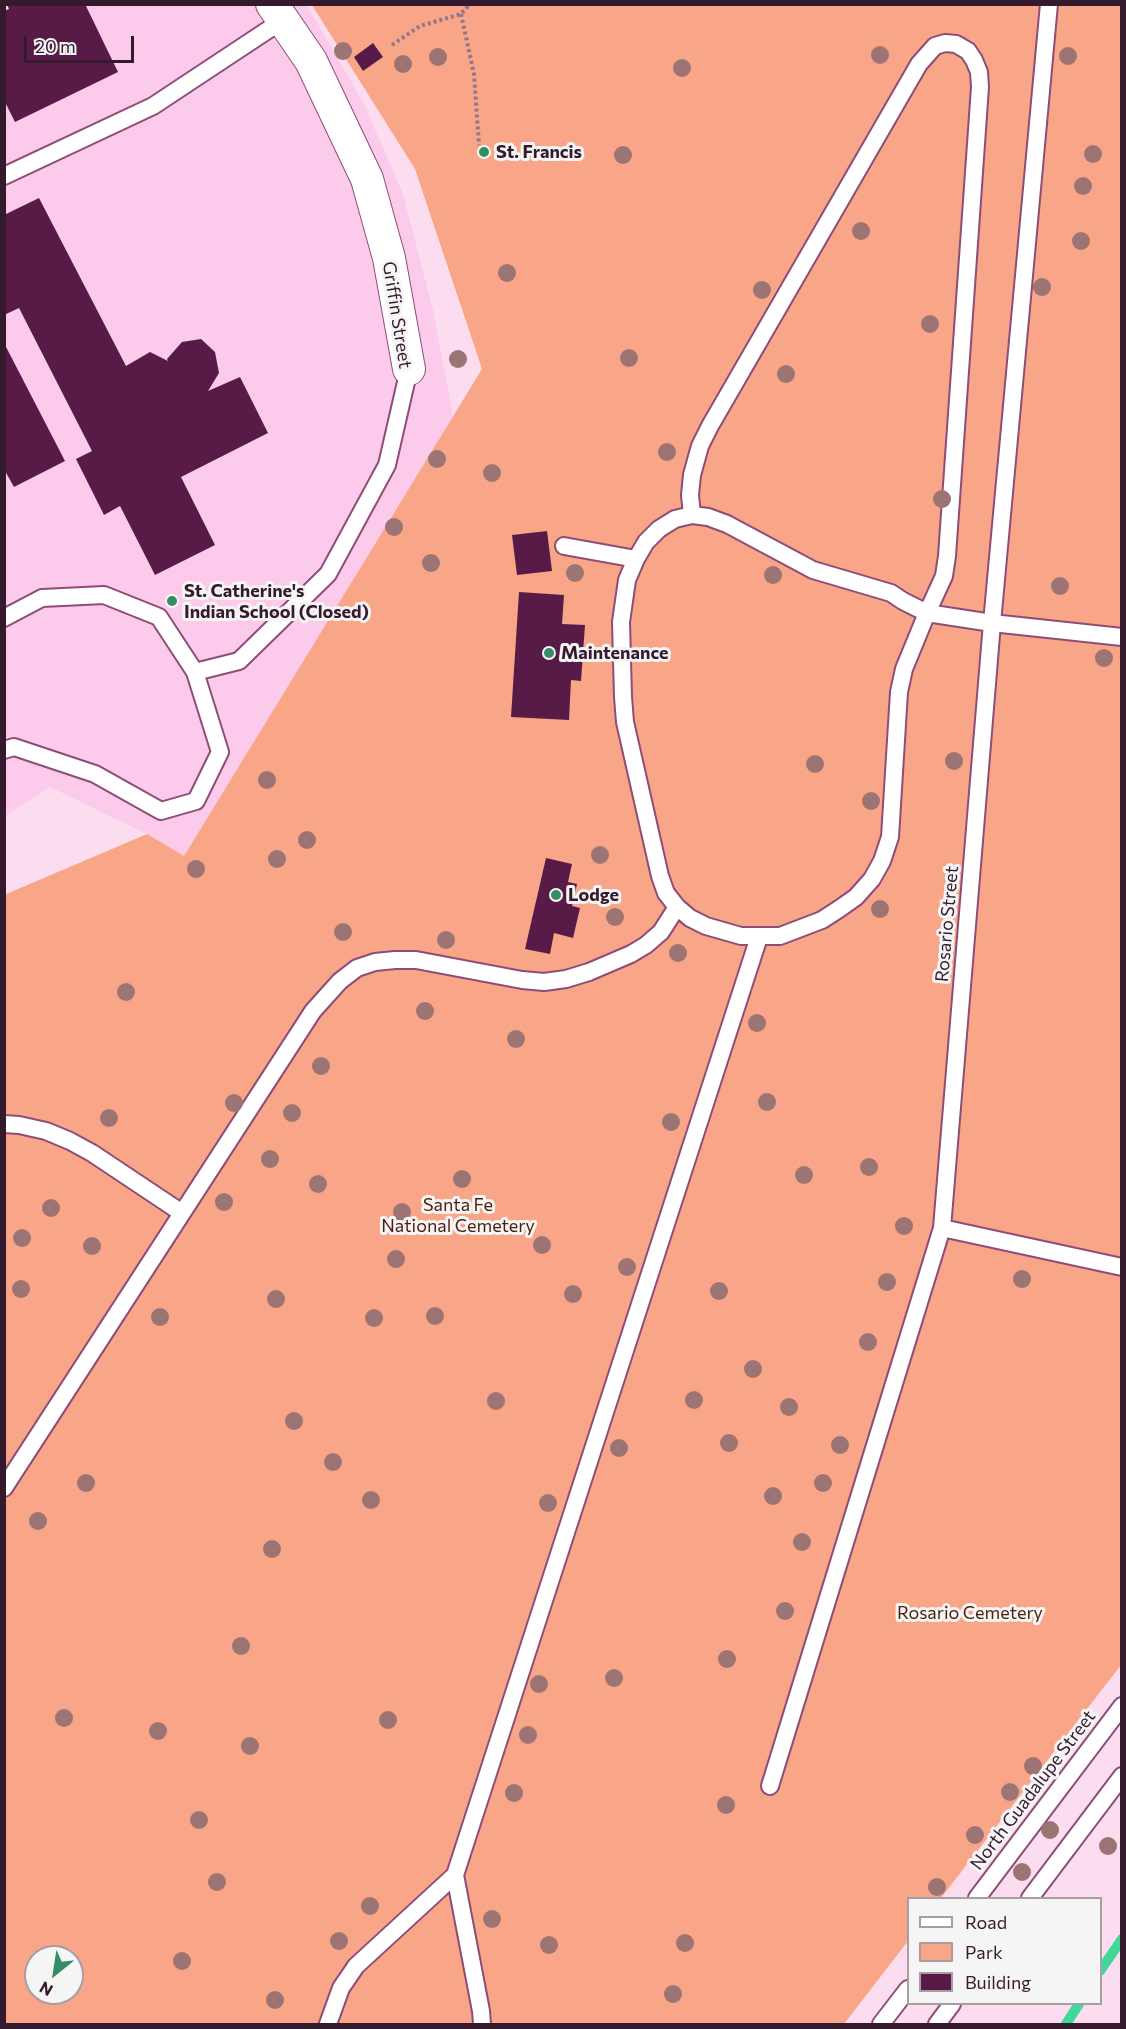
<!DOCTYPE html>
<html>
<head>
<meta charset="utf-8">
<style>
  body { margin:0 }
  #map { position:relative; width:1126px; height:2029px; overflow:hidden; background:#fcddf0; font-family:Commissioner,sans-serif }
  canvas { display:block }
  .frame { position:absolute; inset:0; border:6px solid #35192c; pointer-events:none }
  .legend { position:absolute; left:907px; top:1897px; width:195px; height:108px; box-sizing:border-box; background:#f5f5f5; border:2px solid #a89da5; margin:0; padding:8px 10px; list-style:none; font-size:18px; color:#35192c }
  .legend li { display:flex; align-items:center; gap:12px; height:30px }
  .legend b { width:30px; border:2px solid #a89da5 }
  .north { position:absolute; left:24px; top:1945px; width:60px; height:60px; box-sizing:border-box; background:#f5f5f5; border:2px solid #a89da5; border-radius:50%; rotate:210deg; font-size:16px; font-weight:700; line-height:24px; text-align:center; color:#35192c }
  .north::after { content:''; display:block; margin:auto; width:21px; height:27px; background:#338e65; clip-path:polygon(50% 0,100% 100%,50% 72%,0 100%) }
  .scale { position:absolute; left:24px; top:36px; width:110px; height:27px; box-sizing:border-box; border:3px solid #35192c; border-top:0; padding-left:8px; font-size:18px; line-height:21px; white-space:nowrap; color:#35192c; -webkit-text-stroke:4px #f5f5f5; paint-order:stroke }
</style>
</head>
<body>
<div id="map">
<canvas width="1126" height="2029"></canvas>
<div class="frame"></div>
<ul class="legend">
<li><b style="height:8px;background:#fff"></b>Road</li>
<li><b style="height:16px;background:#f9a587"></b>Park</li>
<li><b style="height:16px;background:#581b47"></b>Building</li>
</ul>
<div class="north">N</div>
<div class="scale">20 m</div>
</div>
<script>
const ctx = document.querySelector('canvas').getContext('2d');
ctx.lineJoin = 'round';
function paint(path, color) {
  ctx.fillStyle = color;
  ctx.fill(path, 'evenodd');
}
function poly(rows) {
  const path = new Path2D();
  for (const r of rows) {
    path.moveTo(r[0], r[1]);
    for (let i = 2; i < r.length; i += 2) path.lineTo(r[i], r[i + 1]);
  }
  return path;
}
function trace(path, color, width, dash) {
  ctx.strokeStyle = color;
  ctx.lineWidth = width;
  ctx.lineCap = dash ? 'butt' : 'round';
  ctx.setLineDash(dash || []);
  ctx.stroke(path);
}
function drawText(font, color, halo, rows, align = 'center') {
  ctx.font = font + ' Commissioner,sans-serif';
  ctx.lineWidth = 6;
  ctx.setLineDash([]);
  ctx.textBaseline = 'middle';
  ctx.strokeStyle = halo;
  ctx.fillStyle = color;
  for (const [text, x, y, turn = 0] of rows) {
    ctx.save();
    ctx.translate(x, y);
    ctx.rotate((+turn || 0) * Math.PI / 180);
    ctx.textAlign = isNaN(turn) ? turn : align;
    if (halo) ctx.strokeText(text, 0, 0);
    ctx.fillText(text, 0, 0);
    ctx.restore();
  }
}
paint(poly([
  [5,5,307,5,363,102,403,194,433,310,453,416,184,856,147,834,50,787,5,816]
]), '#fccaea');
paint(poly([
  [312,5,1121,5,1121,1665,941,1898,908,1898,908,1941,844,2024,5,2024,4,895,147,834,184,856,482,369,415,169],
  [36,1957,72,1957,72,1993,36,1993]
]), '#f9a587');
trace(poly([
  [1100,1971,1122,1939],
  [1066,2024,1079,2004]
]), '#40d897', 10);
paint(poly([
  [7,4,85,4,118,72,15,122,4,100,4,11,9,9],
  [373,43,383,57,363,71,354,57],
  [39,198,126,366,150,352,168,361,167,359,182,342,201,339,215,352,219,373,208,391,240,377,268,433,181,477,215,545,155,575,120,506,104,515,76,459,92,451,19,308,4,315,4,215],
  [4,343,65,461,14,487,4,469],
  [547,531,552,571,517,575,512,535],
  [519,592,564,595,562,624,585,625,581,681,571,680,569,720,511,717],
  [546,858,572,864,568,882,577,884,572,906,580,908,573,938,554,933,550,954,525,949]
]), '#581b47');
const lane = poly([
  [4,176,153,106,283,20],
  [692,515,690,495,692,475,700,446,710,426,919,64,935,46,945,43,956,44,968,51,974,60,979,72,980,87,947,556,944,576,927,613,904,669,899,692,890,837,882,861,872,879,856,897,839,909,822,920,780,936,741,936,706,926,690,918,677,907,666,893,660,876,625,722,623,697,621,622,627,580,636,559,646,542,659,529,675,519,692,515,708,517,727,524,813,570,891,593,903,601,927,613,992,623,1122,637],
  [564,546,636,559],
  [4,618,42,598,104,595,159,617,195,672,220,752,196,801,161,811,95,774,14,747,4,750],
  [195,672,239,661,328,574,387,465,409,369],
  [4,1124,19,1125,46,1131,70,1141,92,1153,182,1213],
  [942,1228,1122,1267],
  [4,1488,313,1011,340,981,357,968,375,962,395,960,416,960,522,980,544,982,566,979,589,972,631,954,646,945,661,932,677,907],
  [770,1786,942,1228,992,623,1049,4],
  [455,1875,481,2011,482,2024],
  [977,1898,1122,1706],
  [1030,1898,1122,1776],
  [328,2024,341,1988,356,1966,455,1875,759,937],
  [881,2024,908,1989],
  [937,2024,952,2004]
]);
const street = poly([
  [272,4,311,61,367,179,389,258,409,369]
]);
trace(lane, '#8e4d79', 20);
trace(street, '#8e4d79', 34);
trace(poly([
  [461,14,474,74,479,145],
  [392,45,420,26,461,14,470,4]
]), '#937689', 4, [3, 3]);
trace(lane, '#fff', 16);
trace(street, '#fff', 32);
ctx.fillStyle = '#9b7473';
for (const [x, y] of [
  [343,51],
  [880,55],
  [1068,56],
  [438,57],
  [403,64],
  [682,68],
  [1093,154],
  [623,155],
  [1083,186],
  [861,231],
  [1081,241],
  [507,273],
  [1042,287],
  [762,290],
  [930,324],
  [629,358],
  [458,359],
  [786,374],
  [667,452],
  [437,459],
  [492,473],
  [942,499],
  [394,527],
  [431,563],
  [575,573],
  [773,575],
  [1060,586],
  [1104,658],
  [954,761],
  [815,764],
  [267,780],
  [871,801],
  [307,840],
  [600,855],
  [277,859],
  [196,869],
  [880,909],
  [615,917],
  [343,932],
  [446,940],
  [678,953],
  [126,992],
  [425,1011],
  [757,1023],
  [516,1039],
  [321,1066],
  [767,1102],
  [234,1103],
  [292,1113],
  [109,1118],
  [671,1122],
  [270,1159],
  [869,1167],
  [804,1175],
  [462,1179],
  [318,1184],
  [224,1202],
  [51,1208],
  [402,1212],
  [904,1226],
  [22,1238],
  [542,1245],
  [92,1246],
  [396,1259],
  [627,1267],
  [1022,1279],
  [887,1282],
  [21,1289],
  [719,1291],
  [573,1294],
  [276,1299],
  [435,1316],
  [160,1317],
  [374,1318],
  [868,1342],
  [753,1369],
  [694,1400],
  [496,1401],
  [789,1407],
  [294,1421],
  [729,1443],
  [840,1445],
  [619,1448],
  [333,1462],
  [86,1483],
  [823,1483],
  [773,1496],
  [371,1500],
  [548,1503],
  [38,1521],
  [802,1542],
  [272,1549],
  [785,1611],
  [241,1646],
  [727,1659],
  [614,1678],
  [539,1684],
  [64,1718],
  [388,1720],
  [158,1731],
  [528,1735],
  [250,1746],
  [1033,1766],
  [1010,1792],
  [514,1793],
  [726,1805],
  [199,1820],
  [1050,1830],
  [975,1835],
  [1108,1846],
  [1022,1872],
  [217,1882],
  [937,1887],
  [370,1906],
  [492,1919],
  [339,1941],
  [685,1943],
  [549,1945],
  [182,1961],
  [673,1994],
  [275,2000]
]) {
  ctx.beginPath();
  ctx.arc(x, y, 9, 0, 2 * Math.PI);
  ctx.fill();
}
for (const [x, y, r, color] of [
  [484,152,6,"#338e65"],
  [172,601,6,"#338e65"],
  [549,653,6,"#338e65"],
  [556,895,6,"#338e65"]
]) {
  const dot = new Path2D();
  dot.arc(x, y, r, 0, 2 * Math.PI);
  ctx.fillStyle = color;
  ctx.fill(dot);
  trace(dot, '#f5f5f5', 2);
}
drawText('bold 18px', '#35192c', '#f5f5f5', [
  ["St. Francis",496,152],
  ["St. Catherine's",184,591],
  ["Indian School (Closed)",184,612],
  ["Maintenance",561,653],
  ["Lodge",568,895]
], 'left');
drawText('18px', '#35192c', '#f5f5f5', [
  ["Griffin Street",397,315,81],
  ["Rosario Street",947,924,-85],
  ["North Guadalupe Street",1033,1790,-53]
]);
drawText('18px', '#4b1e0c', '#f5f5f5', [
  ["Santa Fe",458,1205],
  ["National Cemetery",458,1226],
  ["Rosario Cemetery",970,1613]
]);
</script>
</body>
</html>
